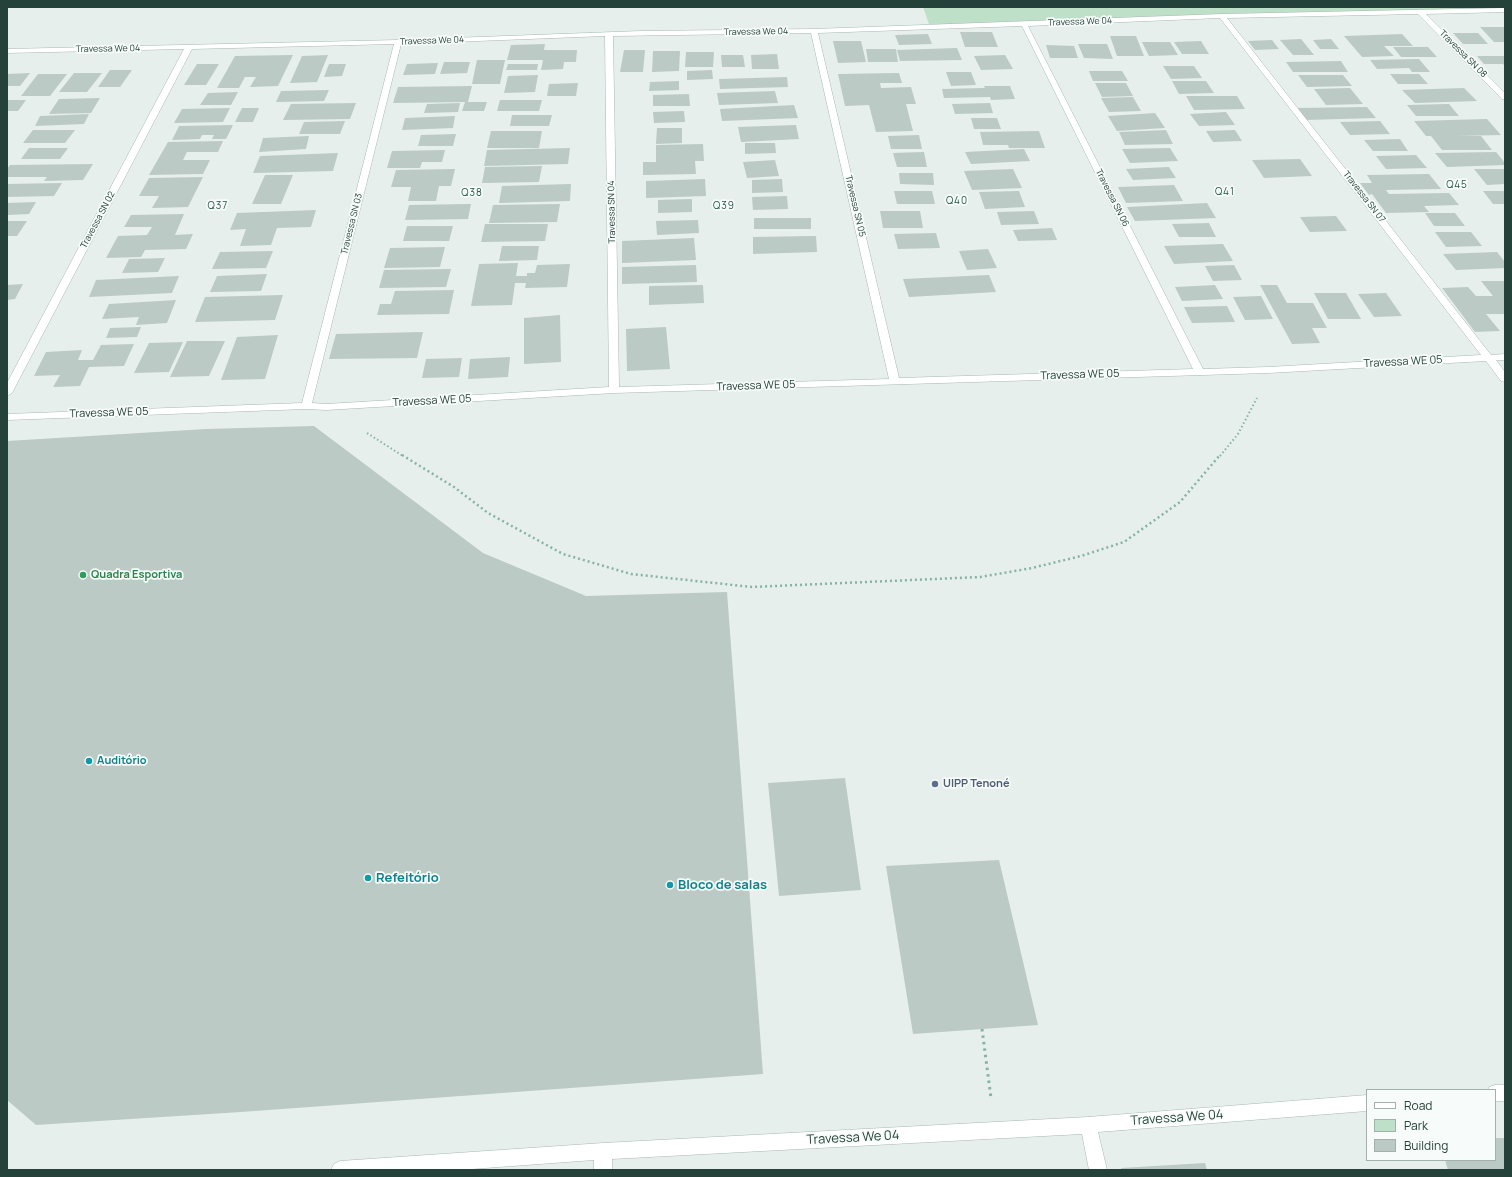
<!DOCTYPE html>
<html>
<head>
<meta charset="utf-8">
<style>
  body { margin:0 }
  #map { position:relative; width:1512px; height:1177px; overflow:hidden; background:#e6efeb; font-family:Manrope,sans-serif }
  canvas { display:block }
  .frame { position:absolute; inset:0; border:8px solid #24423a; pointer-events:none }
  .legend { position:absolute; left:1366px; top:1089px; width:130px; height:72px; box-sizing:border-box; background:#f7fbf9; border:1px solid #a3b1ad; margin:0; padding:5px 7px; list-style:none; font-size:12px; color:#24423a }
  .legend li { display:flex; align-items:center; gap:8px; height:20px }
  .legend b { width:20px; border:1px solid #a3b1ad }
</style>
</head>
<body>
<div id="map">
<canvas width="1512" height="1177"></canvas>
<div class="frame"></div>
<ul class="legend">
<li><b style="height:5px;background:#fff"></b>Road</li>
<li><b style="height:11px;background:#bfe0c8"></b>Park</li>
<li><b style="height:11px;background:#bbcac4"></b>Building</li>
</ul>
</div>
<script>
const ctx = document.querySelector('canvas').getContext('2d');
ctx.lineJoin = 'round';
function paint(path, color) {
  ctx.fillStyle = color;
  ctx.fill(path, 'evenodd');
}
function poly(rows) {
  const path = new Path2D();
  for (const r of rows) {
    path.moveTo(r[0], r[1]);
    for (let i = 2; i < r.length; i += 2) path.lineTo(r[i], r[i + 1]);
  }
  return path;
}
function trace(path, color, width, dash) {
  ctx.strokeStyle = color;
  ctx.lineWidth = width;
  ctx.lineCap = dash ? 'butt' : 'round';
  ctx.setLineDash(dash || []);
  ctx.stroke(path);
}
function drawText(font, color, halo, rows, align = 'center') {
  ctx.font = font + ' Manrope,sans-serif';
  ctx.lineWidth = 3.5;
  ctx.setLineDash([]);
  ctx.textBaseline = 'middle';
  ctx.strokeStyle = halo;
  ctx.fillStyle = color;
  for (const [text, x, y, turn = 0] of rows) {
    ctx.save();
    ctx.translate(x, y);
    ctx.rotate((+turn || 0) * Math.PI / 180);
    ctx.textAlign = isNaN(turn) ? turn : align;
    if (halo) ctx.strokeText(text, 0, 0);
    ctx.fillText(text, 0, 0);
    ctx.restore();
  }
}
paint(poly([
  [923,7,1505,7,1505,9,930,27]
]), '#bfe0c8');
paint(poly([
  [1480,27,1505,27,1505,42,1494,42],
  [960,32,992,32,998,47,965,47],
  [1453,33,1478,33,1488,44,1463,44],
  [928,34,932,44,899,45,895,35],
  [1402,34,1413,46,1384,46,1394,56,1362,57,1344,36],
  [1110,36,1136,36,1144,56,1117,56],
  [1301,39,1314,55,1293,55,1280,40],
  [1331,39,1339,49,1320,49,1313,40],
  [1272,40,1279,49,1255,50,1248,41],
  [833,41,861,41,866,62,838,63],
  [1201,41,1209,54,1182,54,1174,42],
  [1142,42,1170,42,1178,55,1149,56],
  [545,44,544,50,577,50,576,62,564,62,563,69,541,70,543,60,507,60,511,45],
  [1078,44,1107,44,1113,59,1084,58],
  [1046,45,1074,46,1078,58,1050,58],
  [1393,47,1428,47,1437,57,1401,57],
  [957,48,962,60,900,61,897,50],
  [866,49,896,49,898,62,868,62],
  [624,50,645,50,643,72,620,72],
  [653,51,680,51,679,71,652,72],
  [686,52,714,52,713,67,685,67],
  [777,54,779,69,752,69,751,55],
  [293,55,278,86,250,87,256,77,245,77,239,88,217,88,235,56],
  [328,55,317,82,290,83,302,56],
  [721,55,743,55,745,67,722,67],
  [1005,55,1013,69,981,70,974,56],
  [1477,56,1505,56,1505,66,1503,64,1484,64],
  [1419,59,1430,72,1412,72,1409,68,1377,69,1370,60],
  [477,60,505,60,500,84,472,84],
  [1341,61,1348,72,1293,72,1286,62],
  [444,62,470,62,467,73,440,74],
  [438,63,435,74,403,75,407,64],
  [197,64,219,64,206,85,184,85],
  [329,64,346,64,342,76,324,77],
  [508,64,538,64,537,70,506,70],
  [1163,66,1194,66,1202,78,1171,79],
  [110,70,132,70,120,87,98,87],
  [712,70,713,79,687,80,687,71],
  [1089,71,1122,71,1128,81,1093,81],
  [946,72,971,72,976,85,951,86],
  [30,73,20,86,7,86,7,74],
  [74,73,102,73,87,92,59,92],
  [899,73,902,83,880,83,881,88,911,87,916,104,906,104,913,131,876,132,869,105,845,106,838,74],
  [38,74,67,74,50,96,21,96],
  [1390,74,1419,74,1428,84,1398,84],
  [538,75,535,92,504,93,508,76],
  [1298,75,1343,75,1352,86,1307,87],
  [787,77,788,87,720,89,719,79],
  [679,81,679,90,649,91,650,82],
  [1172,81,1206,81,1214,93,1179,94],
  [578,83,576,96,547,96,549,84],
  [1095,83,1126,83,1133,96,1102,97],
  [472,86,468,102,487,102,484,111,462,111,465,102,393,103,398,87],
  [984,86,1010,86,1015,99,991,100,990,97,944,98,942,89,985,88],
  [1350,88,1363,104,1326,105,1314,89],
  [1464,88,1477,101,1415,103,1402,90],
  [329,90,324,101,276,102,281,91],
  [775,91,778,103,719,105,717,93],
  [238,92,231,105,200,105,208,93],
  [689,94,690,106,653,106,653,95],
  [1186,96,1237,96,1245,109,1194,110],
  [1133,97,1141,111,1109,112,1101,98],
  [100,98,91,113,49,114,59,99],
  [7,100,26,100,18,111,7,111],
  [500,100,542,100,539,111,497,111],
  [356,103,350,119,283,120,291,104],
  [460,103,458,112,424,113,427,104],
  [990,103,993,113,955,114,952,104],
  [1449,104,1459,116,1416,116,1407,105],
  [794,105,798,118,722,121,720,109],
  [1367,107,1376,118,1305,120,1296,108],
  [230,108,223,122,174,123,182,109],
  [242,108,259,108,253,122,235,122],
  [684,111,685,122,654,123,653,112],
  [1226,112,1235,125,1199,126,1190,114],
  [1155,113,1165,128,1117,131,1108,116],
  [89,114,84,124,35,126,40,116],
  [512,115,552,115,549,126,510,126],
  [455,116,453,128,402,130,405,118],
  [971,118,997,118,1001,129,974,129],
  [1487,119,1501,135,1456,136,1481,136,1492,150,1442,150,1431,136,1426,136,1414,121],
  [345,121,340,134,299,134,304,122],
  [1380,121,1390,134,1350,135,1340,122],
  [233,125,226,139,212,139,214,135,202,135,200,139,172,140,179,126],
  [796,125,799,139,741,142,738,127],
  [657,128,682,128,682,143,656,144],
  [33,130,75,130,65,143,23,143],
  [1166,130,1173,144,1125,145,1119,132],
  [1235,130,1242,141,1213,142,1206,131],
  [491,131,542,131,539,148,487,148],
  [1039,131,1045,148,1009,148,1008,145,983,145,980,132],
  [456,134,453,146,418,146,421,135],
  [919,135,922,149,891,149,888,136],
  [309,136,306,149,259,152,263,138],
  [1400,139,1408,151,1373,151,1364,140],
  [223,141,218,152,187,152,183,160,210,160,203,174,149,175,168,142],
  [745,143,775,143,776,153,745,154],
  [703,144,704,161,695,161,696,174,643,175,643,162,656,162,656,145],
  [29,148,68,148,60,159,21,159],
  [570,148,568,164,484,166,487,150],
  [1170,148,1178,161,1130,163,1122,149],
  [1024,149,1030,161,971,164,965,152],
  [445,150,442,162,422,162,420,168,387,168,392,151],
  [924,152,927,167,897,167,893,153],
  [1496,152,1505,163,1505,165,1447,167,1435,153],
  [338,153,333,171,253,173,260,156],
  [1416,155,1427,168,1386,169,1376,156],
  [1300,159,1312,176,1264,178,1252,160],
  [775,160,779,176,747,178,743,162],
  [93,164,83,180,44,181,47,177,7,177,7,169,10,165],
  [542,166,539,182,482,183,485,167],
  [1169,167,1176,178,1133,180,1126,169],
  [455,169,451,186,439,186,436,201,408,201,411,187,391,187,396,170],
  [1013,169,1022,188,972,190,964,171],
  [1474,169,1504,169,1505,184,1487,185],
  [899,173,933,173,934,185,900,184],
  [1429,174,1441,189,1386,190,1389,194,1449,193,1459,205,1424,206,1429,212,1386,213,1372,194,1369,195,1360,183,1372,183,1367,175],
  [265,175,293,175,281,204,252,204],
  [203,177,188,207,152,208,159,196,139,196,149,178],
  [705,179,706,196,646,198,646,181],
  [782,179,783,192,752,193,752,180],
  [62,183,54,196,7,197,7,184],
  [571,184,570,201,499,203,502,186],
  [1174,185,1183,201,1126,203,1118,187],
  [894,191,932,191,935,204,897,204],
  [1019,191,1025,207,985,209,979,192],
  [1483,191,1505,191,1505,204,1493,204],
  [787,196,788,209,753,210,752,197],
  [692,199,692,212,658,213,658,200],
  [36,202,29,214,7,215,7,203],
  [1207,203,1216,218,1135,221,1127,207],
  [471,204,468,219,405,220,409,205],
  [560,204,557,222,489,223,493,205],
  [316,210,311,227,277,228,271,245,240,246,246,229,230,230,237,213],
  [880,211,920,211,923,228,883,228],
  [1034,211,1039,224,1001,225,997,212],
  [1425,213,1455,213,1465,226,1434,226],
  [184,214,175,235,193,234,186,249,145,250,141,257,106,258,118,236,147,235,152,227,124,227,131,215],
  [1336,216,1347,231,1310,232,1300,217],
  [754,218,811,218,811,229,754,229],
  [698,220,699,233,657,235,656,221],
  [7,221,27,221,17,236,7,236],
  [1209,223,1216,237,1179,237,1172,224],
  [485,224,548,224,545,241,481,242],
  [407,226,453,226,449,241,403,241],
  [1052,228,1057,240,1018,241,1013,230],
  [1435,232,1471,232,1482,246,1446,247],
  [936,233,940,248,898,249,894,234],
  [816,236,817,252,753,254,753,237],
  [694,238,696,260,622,263,622,241],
  [1223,244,1233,261,1174,264,1164,246],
  [502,246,539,246,537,260,499,261],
  [445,247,440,267,384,268,390,248],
  [988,249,997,268,967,270,959,251],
  [273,251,266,268,212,269,220,252],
  [1497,252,1505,262,1505,268,1456,270,1443,254],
  [165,258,158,272,122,273,129,259],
  [518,263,516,276,527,276,527,273,535,273,537,265,570,264,567,287,525,288,526,283,515,283,512,305,471,306,479,264],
  [696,265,697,282,622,284,622,267],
  [1234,265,1242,280,1213,281,1205,266],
  [451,269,446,287,379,288,384,270],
  [267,274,261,291,210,292,217,276],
  [989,275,996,292,909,297,903,279],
  [179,276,172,293,89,297,96,280],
  [1481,281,1505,281,1505,314,1486,314,1500,331,1475,332,1442,288,1468,287,1476,296,1493,296],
  [23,284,15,299,7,300,7,285],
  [703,285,704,303,649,305,649,286],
  [1215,285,1223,299,1182,301,1175,287],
  [1260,285,1277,285,1287,303,1313,303,1327,328,1312,328,1320,343,1292,344],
  [454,290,449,314,377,315,380,304,391,304,395,291],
  [1314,293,1346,293,1361,319,1328,319],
  [1386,293,1402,316,1374,317,1358,294],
  [283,295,275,320,195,322,205,297],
  [1261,296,1273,319,1245,320,1233,297],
  [176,300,167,323,136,325,139,317,102,319,109,304],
  [1227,306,1235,322,1192,323,1184,307],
  [560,315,561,362,524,364,524,318],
  [141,327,137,337,106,338,110,328],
  [666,327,670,369,627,371,626,329],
  [423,332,417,358,329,359,336,334],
  [278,335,265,379,221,380,237,337],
  [187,341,225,341,209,376,170,377],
  [183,342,169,372,134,373,149,343],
  [134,344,124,366,89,367,80,386,53,387,60,375,34,376,46,352,82,350,78,360,93,360,101,345],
  [510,357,508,377,468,379,470,359],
  [462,358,459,377,422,378,426,359],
  [314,426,483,553,586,596,727,592,763,1074,241,1112,36,1125,7,1100,7,441,206,429],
  [845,778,861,890,779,896,768,783],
  [999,860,1038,1025,913,1034,886,866],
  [1495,1138,1505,1138,1505,1170,1448,1170,1445,1160,1495,1160],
  [1205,1163,1207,1170,1122,1170,1121,1168]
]), '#bbcac4');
const minor = poly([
  [1505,8,1505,12,1426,14,1505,93,1505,99,1502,99,1418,14,1227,18,1491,355,1505,354,1505,360,1496,360,1505,372,1505,382,1501,381,1486,361,1268,373,614,393,326,410,306,409,7,420,7,414,302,403,394,44,192,49,12,393,7,396,7,383,184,49,7,53,7,49,398,40,641,31,814,29,1222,14,1505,8],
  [1220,18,1481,355,1268,367,1203,369,1028,26,1220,18],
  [1022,26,1193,369,899,378,818,33,1022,26],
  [811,33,889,379,619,387,613,36,811,33],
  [605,36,609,387,326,404,312,403,401,44,605,36],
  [1495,1085,1505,1085,1505,1101,1495,1101,1495,1090,1488,1090,1489,1087,1495,1085],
  [1367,1095,1367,1111,1098,1132,1107,1170,1089,1170,1082,1134,612,1159,612,1170,594,1170,594,1160,458,1170,331,1170,334,1164,340,1161,603,1143,1088,1117,1367,1095]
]);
trace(minor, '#a8b8b2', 1);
trace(poly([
  [367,433,403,456],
  [1220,456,1238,434,1257,398]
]), '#86b3a5', 2, [1.5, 2.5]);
trace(poly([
  [402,455,454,487,488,513,563,554,631,574,752,587,980,577,1032,568,1081,556,1124,542,1180,502,1220,455]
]), '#86b3a5', 2.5, [2, 3]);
trace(poly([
  [982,1029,991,1098]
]), '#86b3a5', 3, [2.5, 4]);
paint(minor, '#fff');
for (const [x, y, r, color] of [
  [83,575,4,"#2e9e5b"],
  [89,761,4,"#0f9aa8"],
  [935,784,4,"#5c6f8a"],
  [368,878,4,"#0f9aa8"],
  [670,885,4,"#0f9aa8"]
]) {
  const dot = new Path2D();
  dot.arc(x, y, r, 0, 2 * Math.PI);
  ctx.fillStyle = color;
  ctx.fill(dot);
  trace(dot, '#f7fbf9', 1.5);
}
drawText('9px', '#24423a', '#f7fbf9', [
  ["Travessa We 04",1080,22,-2],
  ["Travessa We 04",756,32,-1],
  ["Travessa We 04",432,41,-2],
  ["Travessa We 04",108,49,-1],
  ["Travessa SN 08",1463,54,45],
  ["Travessa SN 07",1364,197,52],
  ["Travessa SN 06",1112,198,63],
  ["Travessa SN 05",855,206,77],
  ["Travessa SN 04",612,212,-91],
  ["Travessa SN 02",98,220,-62],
  ["Travessa SN 03",352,224,-76]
]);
ctx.letterSpacing = '1px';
drawText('10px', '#1f5548', '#f7fbf9', [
  ["Q45",1457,185],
  ["Q41",1225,192],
  ["Q38",472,193],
  ["Q40",957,201],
  ["Q37",218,206],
  ["Q39",724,206]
]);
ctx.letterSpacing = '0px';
drawText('11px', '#24423a', '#f7fbf9', [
  ["Travessa WE 05",1403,362,-3],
  ["Travessa WE 05",1080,375,-2],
  ["Travessa WE 05",756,386,-2],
  ["Travessa WE 05",432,401,-3],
  ["Travessa WE 05",109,413,-2]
]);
drawText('bold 11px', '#27864d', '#f7fbf9', [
  ["Quadra Esportiva",91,575]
], 'left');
drawText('bold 11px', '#0d838f', '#f7fbf9', [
  ["Auditório",97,761]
], 'left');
drawText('bold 11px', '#4e5e75', '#f7fbf9', [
  ["UIPP Tenoné",943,784]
], 'left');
drawText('bold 13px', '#0d838f', '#f7fbf9', [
  ["Refeitório",376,878],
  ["Bloco de salas",678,885]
], 'left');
drawText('13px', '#24423a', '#f7fbf9', [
  ["Travessa We 04",1177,1118,-4],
  ["Travessa We 04",853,1138,-3]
]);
</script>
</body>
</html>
